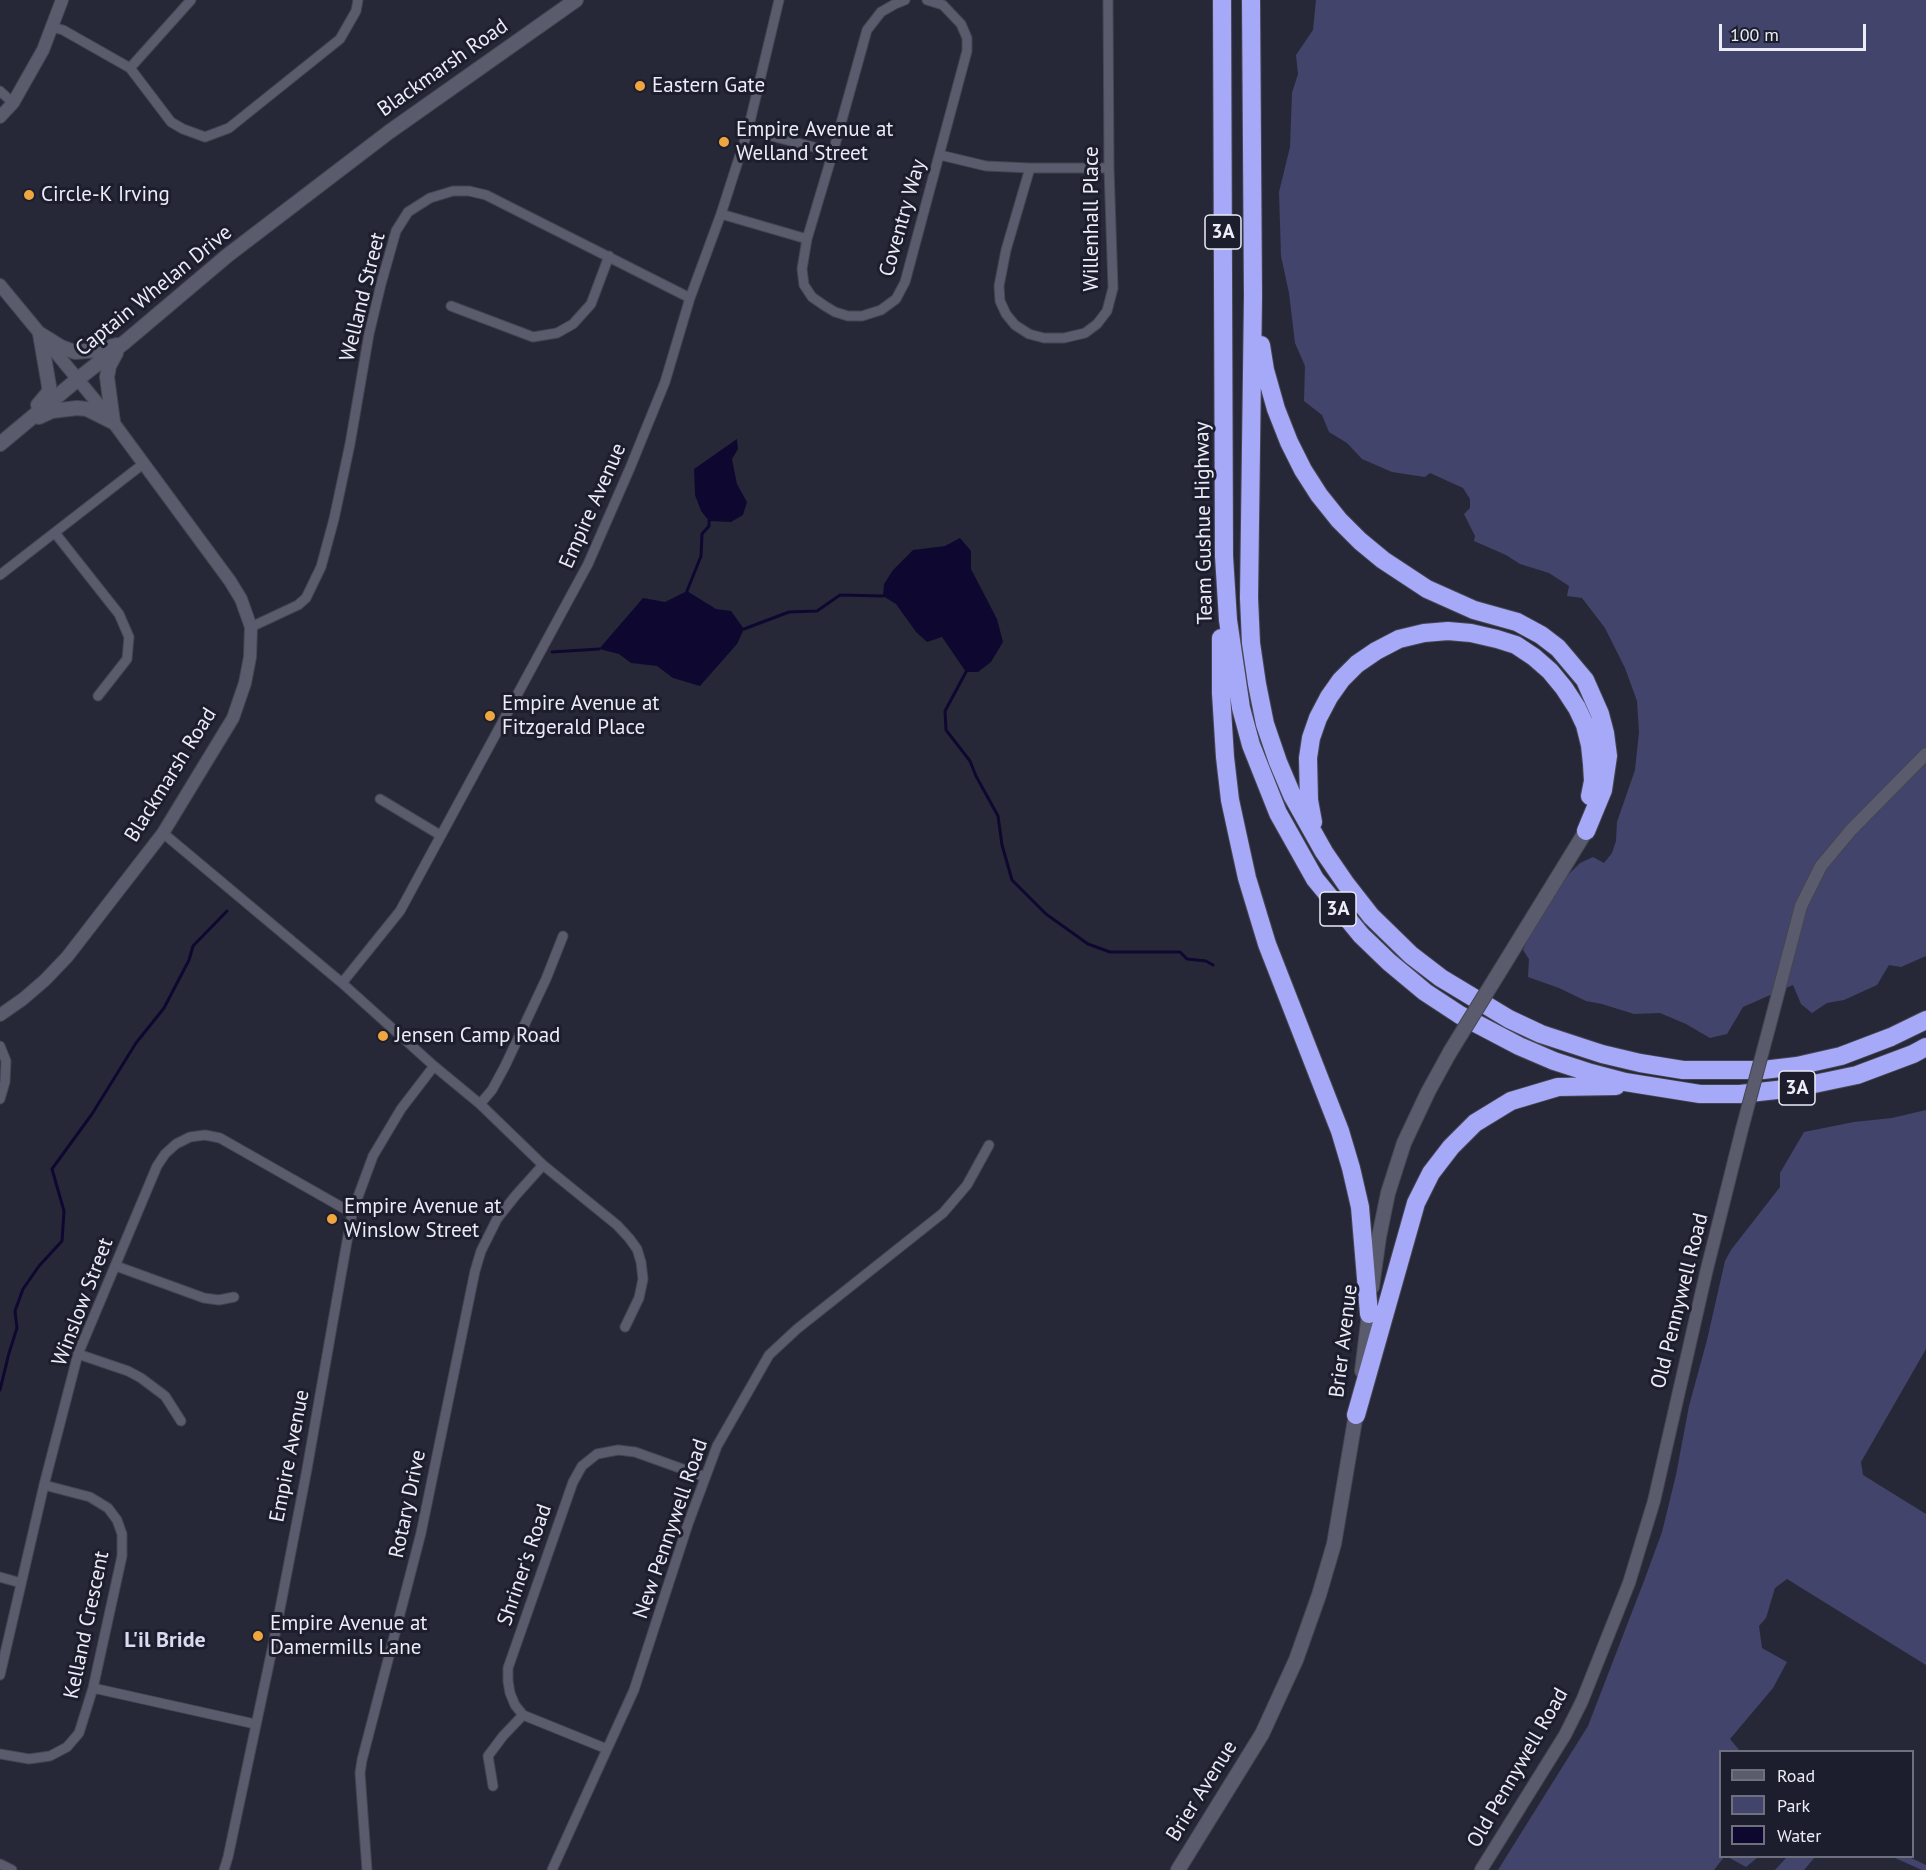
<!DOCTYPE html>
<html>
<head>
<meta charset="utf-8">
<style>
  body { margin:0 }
  #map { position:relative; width:1926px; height:1870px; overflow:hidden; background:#272837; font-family:"PT Sans",sans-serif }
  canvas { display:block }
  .legend { position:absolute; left:1719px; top:1750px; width:195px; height:108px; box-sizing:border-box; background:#1d1e2d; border:2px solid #6f707d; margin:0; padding:8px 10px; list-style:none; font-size:18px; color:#ebecf6 }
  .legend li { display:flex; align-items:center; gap:12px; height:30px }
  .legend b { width:30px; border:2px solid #6f707d }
  .scale { position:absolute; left:1719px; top:24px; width:147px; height:27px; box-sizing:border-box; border:3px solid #ebecf6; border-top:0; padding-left:8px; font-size:18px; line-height:21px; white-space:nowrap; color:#ebecf6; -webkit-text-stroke:4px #1d1e2d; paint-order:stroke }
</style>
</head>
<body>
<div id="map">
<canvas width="1926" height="1870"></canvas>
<ul class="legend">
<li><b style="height:8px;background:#5a5c6d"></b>Road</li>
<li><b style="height:16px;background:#43446b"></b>Park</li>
<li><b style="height:16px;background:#0e0831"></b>Water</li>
</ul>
<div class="scale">100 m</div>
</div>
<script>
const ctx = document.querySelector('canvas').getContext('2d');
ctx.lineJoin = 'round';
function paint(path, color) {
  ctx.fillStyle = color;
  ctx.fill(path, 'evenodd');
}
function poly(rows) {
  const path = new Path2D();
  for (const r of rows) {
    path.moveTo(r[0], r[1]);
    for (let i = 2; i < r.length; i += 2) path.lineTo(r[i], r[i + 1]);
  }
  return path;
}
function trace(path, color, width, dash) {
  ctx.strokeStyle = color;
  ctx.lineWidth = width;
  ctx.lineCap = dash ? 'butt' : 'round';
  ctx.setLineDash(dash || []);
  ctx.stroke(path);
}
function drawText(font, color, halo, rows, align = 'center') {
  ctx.font = font + ' "PT Sans",sans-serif';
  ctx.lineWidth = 6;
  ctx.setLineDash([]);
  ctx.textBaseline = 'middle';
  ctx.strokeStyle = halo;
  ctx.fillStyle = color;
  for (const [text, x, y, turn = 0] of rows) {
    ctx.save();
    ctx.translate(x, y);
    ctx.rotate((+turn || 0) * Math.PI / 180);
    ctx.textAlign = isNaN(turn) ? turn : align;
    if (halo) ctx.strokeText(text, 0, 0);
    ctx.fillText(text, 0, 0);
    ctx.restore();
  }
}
paint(poly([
  [1316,0,1926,0,1926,956,1901,967,1889,965,1877,985,1844,1000,1827,1003,1812,1013,1801,1004,1793,985,1743,1007,1727,1034,1710,1038,1686,1024,1660,1013,1634,1014,1602,1004,1586,1001,1559,988,1528,977,1529,959,1523,950,1536,919,1558,885,1580,863,1593,857,1604,863,1612,853,1616,841,1617,822,1635,770,1639,732,1637,701,1625,668,1605,628,1582,598,1567,596,1569,586,1549,573,1520,564,1506,555,1474,541,1475,536,1464,514,1470,508,1470,499,1463,488,1430,473,1425,477,1392,472,1362,459,1347,443,1329,432,1322,415,1304,401,1305,366,1295,343,1289,293,1281,256,1279,192,1290,147,1292,93,1298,74,1296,55,1313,30],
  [1926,1110,1926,1349,1861,1462,1863,1475,1926,1514,1926,1665,1787,1579,1775,1588,1766,1618,1759,1626,1762,1648,1787,1662,1773,1688,1730,1739,1740,1751,1720,1752,1720,1856,1724,1857,1714,1870,1498,1870,1588,1726,1644,1581,1662,1532,1676,1475,1689,1406,1707,1340,1725,1261,1731,1250,1780,1187,1780,1173,1804,1132,1854,1122,1892,1118],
  [1728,1857,1758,1857,1746,1867],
  [1787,1857,1815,1856,1815,1857,1804,1870,1775,1870],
  [1893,1857,1909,1857,1926,1865,1926,1870,1922,1870]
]), '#43446b');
paint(poly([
  [737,439,738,449,732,459,737,484,747,502,743,515,731,522,709,521,701,511,695,495,694,469],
  [960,538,971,551,971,569,997,619,1003,642,991,662,978,672,966,672,942,637,927,642,916,632,896,604,883,596,884,584,893,570,913,550,945,546],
  [687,591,716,609,731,611,744,629,737,644,700,686,673,678,657,666,631,663,619,654,599,649,643,598,665,602]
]), '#0e0831');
trace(poly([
  [687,591,701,556,702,534,709,526,709,521],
  [744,629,789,612,817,611,840,595,883,596],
  [552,652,599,649],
  [966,672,945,711,946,730,970,761,976,776,998,816,1002,845,1012,880,1046,914,1088,944,1110,952,1180,952,1187,959,1206,961,1213,965],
  [0,1390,9,1353,17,1328,15,1311,23,1289,39,1266,62,1241,64,1211,52,1169,92,1114,136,1043,164,1008,189,960,193,946,227,911]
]), '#0e0831', 3);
const minor = poly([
  [905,0,895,4,881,12,867,30,833,152,807,239,802,269,804,285,812,297,825,306,835,312,848,316,862,316,881,310,896,299,905,282,967,51,967,38,961,24,943,5,927,0],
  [52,27,63,30,130,68,171,122,183,129,205,137,229,128,340,39,356,11,358,0],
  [130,68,191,0],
  [0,91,13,103],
  [748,130,833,152],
  [940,155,986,166,1030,168,1109,168],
  [1030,168,1006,250,999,286,1000,301,1006,314,1015,325,1029,334,1044,338,1064,338,1085,333,1097,324,1107,311,1113,288,1109,168,1108,0],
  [721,214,807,239],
  [451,306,533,337,557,333,573,324,591,304,609,256],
  [55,533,119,614,129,637,127,659,98,696],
  [0,575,143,464],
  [251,627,298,605,306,598,321,567,334,519,350,444,369,334,381,284,396,231,408,212,430,198,453,191,469,191,486,195,690,298],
  [380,799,440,835],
  [163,833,342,983,434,1066,480,1104,543,1165,617,1225,629,1238,637,1249,641,1262,643,1279,639,1298,625,1327],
  [342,983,400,911,588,564,630,468,665,382,690,298,721,214,748,130,779,0],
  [0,1046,6,1061,5,1082,0,1099],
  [480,1104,492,1090,505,1066,546,979,563,936],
  [116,1266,204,1298,219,1300,234,1297],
  [78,1354,128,1371,141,1378,165,1396,181,1421],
  [0,1577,21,1583],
  [0,1675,44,1485,78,1354,157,1166,165,1154,176,1144,190,1137,205,1135,220,1138,352,1213],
  [93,1688,255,1724],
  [607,1749,523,1715,515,1705,510,1693,508,1681,508,1668,573,1482,582,1466,597,1454,618,1450,635,1452,705,1477],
  [0,1754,29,1759,50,1756,67,1747,79,1733,93,1688,122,1556,122,1534,117,1520,108,1508,90,1497,44,1485],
  [493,1786,488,1756,503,1736,523,1715],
  [0,1864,12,1870],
  [224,1870,228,1857,273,1645,307,1469,352,1213,373,1156,401,1109,434,1066],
  [367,1870,360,1773,362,1760,421,1533,475,1271,481,1251,497,1219,516,1195,543,1165],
  [552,1870,634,1690,688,1524,717,1446,769,1355,797,1329,943,1213,967,1185,989,1145]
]);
const tertiary = poly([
  [0,117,13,103,43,50,62,0],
  [0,285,113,422,230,581,241,599,251,627,250,657,245,683,233,718,163,833,67,957,45,980,23,999,0,1015],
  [1769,1028,1801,906,1821,866,1851,830,1926,754],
  [1481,1870,1565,1735,1582,1701,1629,1583,1654,1501,1706,1273,1742,1129]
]);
const secondary = poly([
  [40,334,61,347,75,352,98,350,117,345],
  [38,405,49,392,49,386,40,334],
  [39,417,52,411,77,408,87,409,113,422],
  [113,422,107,377,109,366,116,353],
  [0,444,78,379,125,342,228,255,389,132,576,0],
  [1498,974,1586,831],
  [1372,1287,1379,1237,1388,1193,1404,1143,1428,1092,1450,1052],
  [1362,1371,1370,1306],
  [1178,1870,1262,1734,1296,1660,1319,1595,1334,1544,1357,1408]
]);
const motorway = poly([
  [1222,0,1224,556,1228,620,1241,708,1251,745,1278,813,1315,879,1361,935,1389,962,1425,992,1460,1015,1519,1046,1554,1061,1591,1073,1625,1082,1700,1094,1740,1094,1795,1088,1857,1075,1913,1054,1926,1047],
  [1251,0,1253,296,1249,598,1251,643,1257,684,1265,724,1278,762,1292,795,1324,852,1346,884,1371,916,1411,955,1441,978,1509,1019,1541,1034,1602,1054,1640,1063,1683,1070,1763,1070,1797,1066,1841,1056,1891,1037,1926,1020],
  [1261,345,1265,370,1276,409,1289,442,1303,470,1319,495,1339,520,1360,541,1383,560,1427,589,1474,610,1517,622,1541,635,1558,648,1585,680,1600,714,1605,733,1608,756,1603,790,1586,831],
  [1221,638,1221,693,1225,757,1230,800,1238,837,1247,878,1267,944,1340,1131,1351,1168,1360,1207,1369,1314],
  [1313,822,1309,800,1308,758,1311,738,1318,718,1329,697,1341,680,1357,664,1376,651,1399,639,1424,633,1448,631,1471,633,1497,639,1516,645,1534,657,1550,671,1564,688,1577,708,1585,725,1590,745,1592,764,1593,781,1590,796],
  [1356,1415,1416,1203,1431,1173,1451,1147,1475,1123,1511,1101,1558,1087,1616,1086]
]);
trace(minor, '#454552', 11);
trace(tertiary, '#454552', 14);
trace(secondary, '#454552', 16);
trace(motorway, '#454552', 20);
trace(minor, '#5a5c6d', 9);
trace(tertiary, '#5a5c6d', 12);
trace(secondary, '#5a5c6d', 14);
trace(motorway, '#a6a8f8', 18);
const tertiaryBridge = poly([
  [1742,1129,1769,1028]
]);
const secondaryBridge = poly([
  [1450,1052,1498,974]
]);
trace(tertiaryBridge, '#454552', 14, []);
trace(secondaryBridge, '#454552', 16, []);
trace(tertiaryBridge, '#5a5c6d', 12);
trace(secondaryBridge, '#5a5c6d', 14);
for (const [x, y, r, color] of [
  [640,86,6,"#f0a63e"],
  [724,142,6,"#f0a63e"],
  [29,195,6,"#f0a63e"],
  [490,716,6,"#f0a63e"],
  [383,1036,6,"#f0a63e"],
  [332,1219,6,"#f0a63e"],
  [258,1636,6,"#f0a63e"]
]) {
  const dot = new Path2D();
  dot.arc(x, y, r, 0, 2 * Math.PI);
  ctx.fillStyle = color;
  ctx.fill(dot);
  trace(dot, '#1d1e2d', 2);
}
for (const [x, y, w] of [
  [1223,232,36],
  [1338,909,36],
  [1797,1088,36]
]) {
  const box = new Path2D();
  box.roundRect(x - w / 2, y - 17, w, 34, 4.5);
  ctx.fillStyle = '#1d1e2d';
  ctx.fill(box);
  trace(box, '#ebecf6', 1.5);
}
drawText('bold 20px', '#ebecf6', null, [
  ["3A",1223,232],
  ["3A",1338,909],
  ["3A",1797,1088]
]);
drawText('21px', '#ebecf6', '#1d1e2d', [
  ["Blackmarsh Road",443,68,-35],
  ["Coventry Way",903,218,-74],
  ["Willenhall Place",1092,219,-90],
  ["Captain Whelan Drive",154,291,-39],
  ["Welland Street",363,297,-76],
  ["Empire Avenue",593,506,-66],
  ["Team Gushue Highway",1204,523,-91],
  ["Blackmarsh Road",171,775,-58],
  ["Old Pennywell Road",1680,1301,-76],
  ["Winslow Street",83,1302,-69],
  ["Brier Avenue",1344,1341,-83],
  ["Empire Avenue",290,1456,-79],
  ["Rotary Drive",408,1504,-78],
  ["New Pennywell Road",671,1529,-71],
  ["Shriner's Road",525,1565,-71],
  ["Kelland Crescent",87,1625,-78],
  ["Old Pennywell Road",1518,1768,-60],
  ["Brier Avenue",1202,1791,-58]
]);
drawText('21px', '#ebecf6', '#1d1e2d', [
  ["Eastern Gate",652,86],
  ["Empire Avenue at",736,130],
  ["Welland Street",736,154],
  ["Circle-K Irving",41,195],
  ["Empire Avenue at",502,704],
  ["Fitzgerald Place",502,728],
  ["Jensen Camp Road",395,1036],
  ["Empire Avenue at",344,1207],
  ["Winslow Street",344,1231],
  ["Empire Avenue at",270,1624],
  ["Damermills Lane",270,1648]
], 'left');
drawText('bold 22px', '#dadbf0', '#1d1e2d', [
  ["L'il Bride",165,1641]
]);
</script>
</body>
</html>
